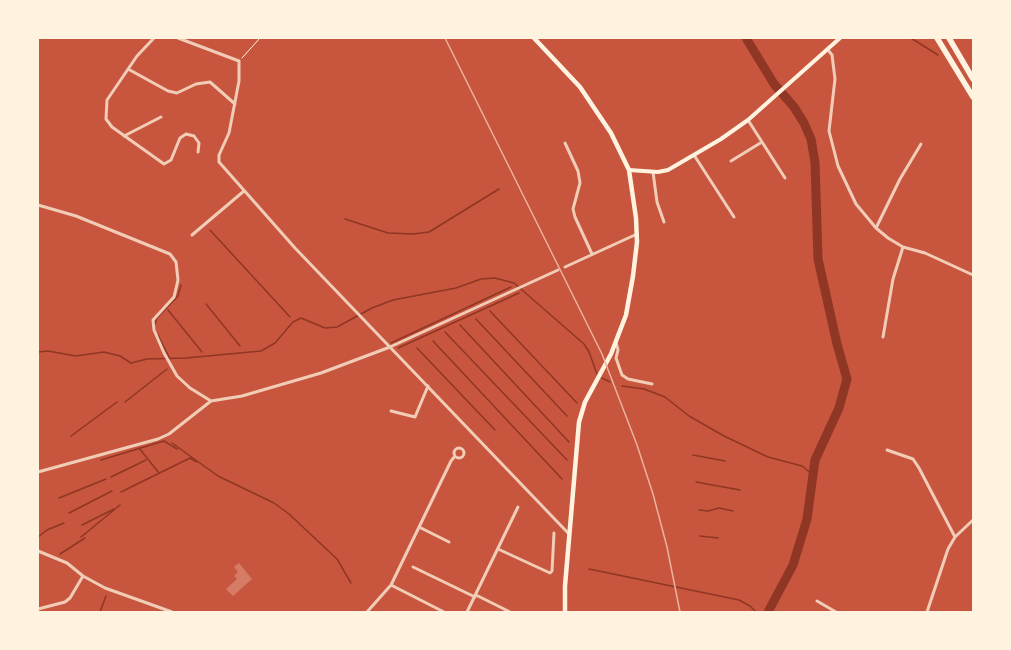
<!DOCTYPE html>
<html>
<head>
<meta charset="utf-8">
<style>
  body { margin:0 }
  #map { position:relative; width:1011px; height:650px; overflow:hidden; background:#c8553d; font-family:"Sofia Sans Condensed",sans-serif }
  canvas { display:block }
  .frame { position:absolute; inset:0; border:39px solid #fff3e0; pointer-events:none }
</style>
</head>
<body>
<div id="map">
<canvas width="1011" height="650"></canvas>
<div class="frame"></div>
</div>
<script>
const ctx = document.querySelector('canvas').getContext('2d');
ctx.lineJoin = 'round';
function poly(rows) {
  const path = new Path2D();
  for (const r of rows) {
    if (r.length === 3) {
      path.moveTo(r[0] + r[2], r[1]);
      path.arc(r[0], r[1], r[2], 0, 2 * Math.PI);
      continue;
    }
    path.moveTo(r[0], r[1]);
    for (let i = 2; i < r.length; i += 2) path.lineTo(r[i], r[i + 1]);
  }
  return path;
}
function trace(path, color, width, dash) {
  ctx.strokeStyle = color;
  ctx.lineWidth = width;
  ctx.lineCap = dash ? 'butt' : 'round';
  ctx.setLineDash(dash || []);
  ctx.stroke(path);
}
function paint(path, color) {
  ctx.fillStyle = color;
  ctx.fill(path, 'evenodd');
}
trace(poly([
  [911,38,938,55],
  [345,219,388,233,413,234,429,232,499,189],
  [210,230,290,317],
  [206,304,240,346],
  [168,310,202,352],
  [490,311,577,403],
  [476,319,567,416],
  [155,324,157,318,178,296,181,285],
  [460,325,569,442],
  [445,332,567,460],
  [158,335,169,357],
  [433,341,562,479],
  [391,343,511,287],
  [398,348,519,293],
  [417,348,495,430],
  [38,352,48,351,76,356,104,352,120,356,131,363,147,359,186,358,261,351,275,343,293,322,301,318,325,328,337,327,372,308,393,300,456,288,481,279,495,278,514,283,584,344,589,352,597,374],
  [602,378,610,382],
  [622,386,644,389,665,397,689,416,724,436,768,457,802,466,813,475],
  [125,402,167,369],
  [71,436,117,402],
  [172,443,218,476,274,503,289,514,337,559,351,583],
  [139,448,159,473],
  [693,455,725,461],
  [190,458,197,462],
  [101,460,164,441,177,449],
  [111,477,146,460],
  [696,482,740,490],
  [121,492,190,458],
  [59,498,106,479],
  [699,510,708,511,719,508,733,511],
  [69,513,112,491],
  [82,525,114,509],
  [700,536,718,538],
  [38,537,47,530,64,523],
  [81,537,120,505],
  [60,554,85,538],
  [589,569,739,600,750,606,756,612],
  [100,612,106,596]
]), '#8f3625', 1.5);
trace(poly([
  [746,38,774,84,794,107,804,123,811,139,815,162,818,259,837,344,847,379,839,408,815,460,807,519,793,565,768,612]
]), '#8f3625', 9);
paint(poly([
  [239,563,252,579,233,596,226,589,237,579,234,576,238,572,234,567]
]), '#d67c66');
trace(poly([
  [242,58,260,38]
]), '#fff3e0', 1);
trace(poly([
  [154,38,137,56,107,100,106,119,112,127,164,164,171,160,180,138,186,134,194,136,199,143,198,152],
  [178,38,239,61,239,81,229,133,219,155,219,162,295,248,569,534],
  [828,50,832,55,835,79,829,131,838,166,856,204,876,228,888,238,903,247,925,253,973,275],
  [128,69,168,91,177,93,196,84,210,82,235,104],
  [748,120,785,178],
  [124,136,161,117],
  [565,143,578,171,580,183,573,209,575,217,592,254],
  [694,155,734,217],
  [731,161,762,142],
  [653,172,657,202,664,222],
  [38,205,76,216,170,254,176,262,178,280,174,297,153,320,154,330,164,353,177,376,190,388,211,401],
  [876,228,900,179,921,144],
  [192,235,244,191],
  [565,267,637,234],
  [883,337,893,279,903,247],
  [616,342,618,350,616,358,622,375,628,379,652,384],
  [391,411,415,417,428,386],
  [459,453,5],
  [887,450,913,459,919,468,955,537],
  [38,472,158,439,169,434,211,401,242,396,321,373,390,347,558,270],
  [419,527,449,542],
  [498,549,550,573,552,571,554,533],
  [38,551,67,563,83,576,105,588,172,612],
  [413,567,475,597],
  [391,585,444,612],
  [476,595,510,612],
  [817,601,836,612],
  [38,609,65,602,70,598,83,576],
  [367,612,391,585,451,461,455,456],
  [467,612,518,507],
  [927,612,948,549,955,537,973,520]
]), '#f1ccb7', 3);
trace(poly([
  [629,170,658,172,668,170,721,139,748,120,840,38]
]), '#fff3e0', 4);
trace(poly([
  [534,38,580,87,611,133,629,170,636,218,637,242,633,276,626,315,611,354,585,402,579,422,565,586,565,612]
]), '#fff3e0', 4.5);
trace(poly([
  [937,38,973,97],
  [949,38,973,79]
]), '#fff3e0', 5.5);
trace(poly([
  [445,38,602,354,637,445,653,494,667,547,680,612]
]), '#e9b49f', 1.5);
</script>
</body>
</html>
